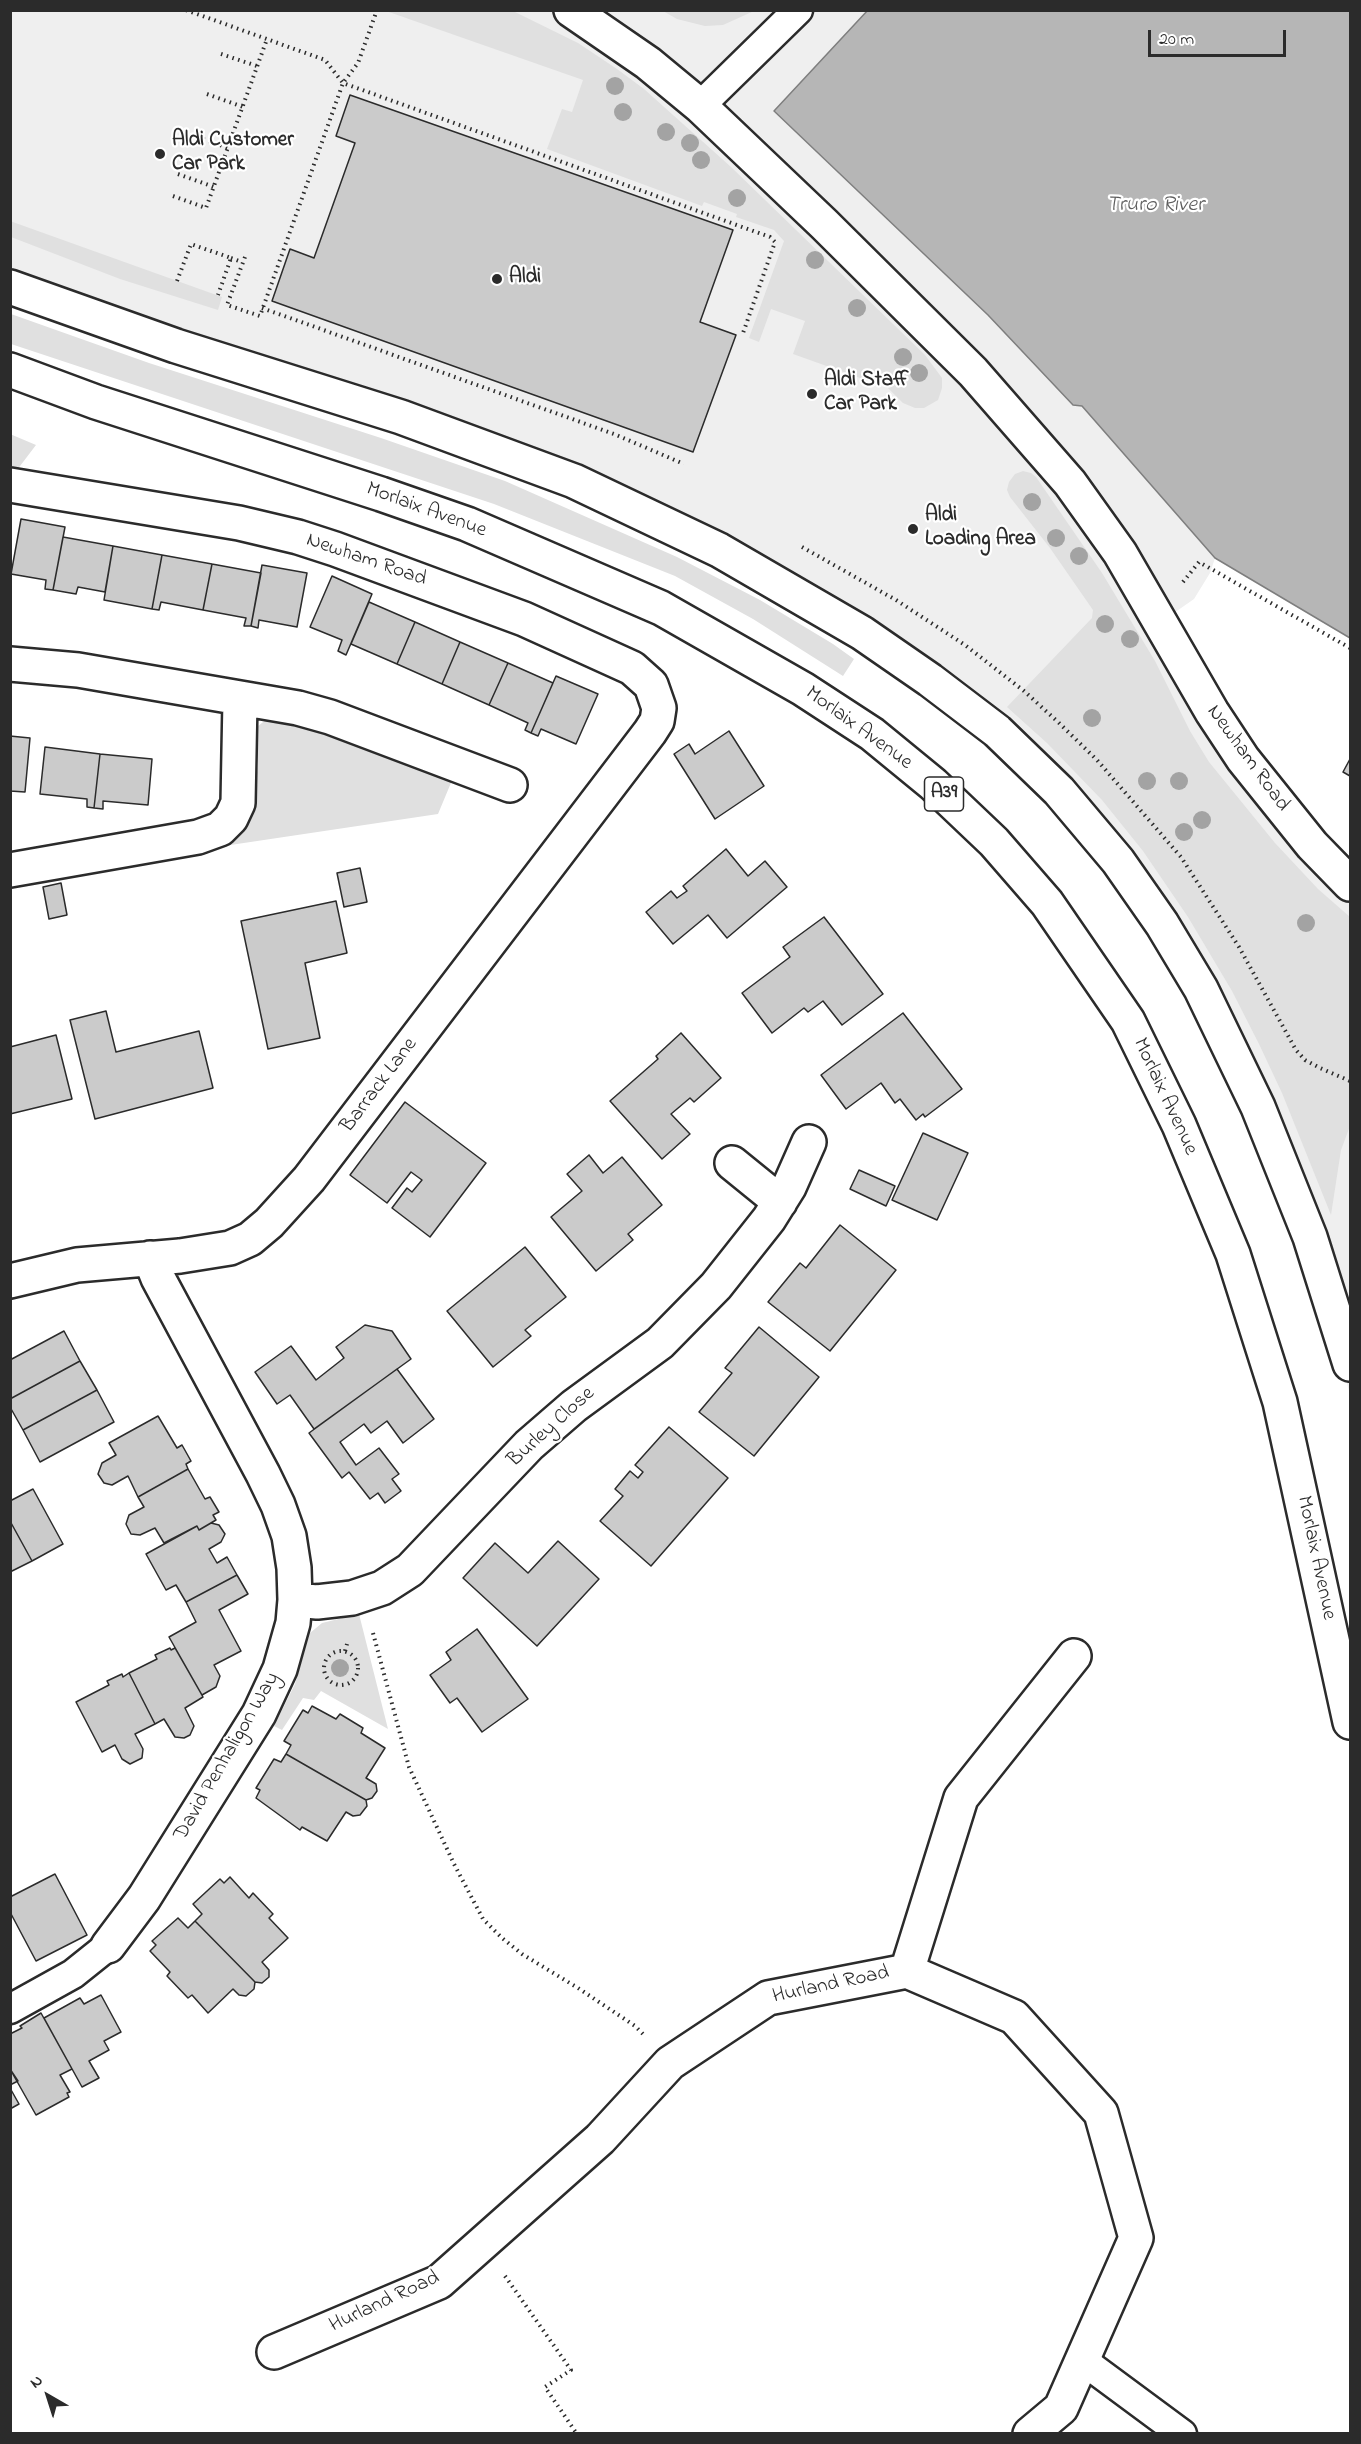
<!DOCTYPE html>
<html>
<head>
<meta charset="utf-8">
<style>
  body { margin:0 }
  #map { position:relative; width:1361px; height:2444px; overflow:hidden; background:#fff; font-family:"Indie Flower",sans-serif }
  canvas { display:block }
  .frame { position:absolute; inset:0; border:12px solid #2b2b2b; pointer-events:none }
  .north { position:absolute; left:18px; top:2366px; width:60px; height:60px; -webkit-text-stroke:4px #fff; paint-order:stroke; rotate:321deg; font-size:16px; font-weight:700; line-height:24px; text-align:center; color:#2b2b2b }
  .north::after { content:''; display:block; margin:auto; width:21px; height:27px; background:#2b2b2b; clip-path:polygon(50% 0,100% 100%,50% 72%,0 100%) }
  .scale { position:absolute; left:1148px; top:30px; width:138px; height:27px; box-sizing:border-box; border:3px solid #2b2b2b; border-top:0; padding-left:8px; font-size:18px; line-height:21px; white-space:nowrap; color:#2b2b2b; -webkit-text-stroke:4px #fff; paint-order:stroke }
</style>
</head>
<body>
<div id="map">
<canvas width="1361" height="2444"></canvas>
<div class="frame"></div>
<div class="north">N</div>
<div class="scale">20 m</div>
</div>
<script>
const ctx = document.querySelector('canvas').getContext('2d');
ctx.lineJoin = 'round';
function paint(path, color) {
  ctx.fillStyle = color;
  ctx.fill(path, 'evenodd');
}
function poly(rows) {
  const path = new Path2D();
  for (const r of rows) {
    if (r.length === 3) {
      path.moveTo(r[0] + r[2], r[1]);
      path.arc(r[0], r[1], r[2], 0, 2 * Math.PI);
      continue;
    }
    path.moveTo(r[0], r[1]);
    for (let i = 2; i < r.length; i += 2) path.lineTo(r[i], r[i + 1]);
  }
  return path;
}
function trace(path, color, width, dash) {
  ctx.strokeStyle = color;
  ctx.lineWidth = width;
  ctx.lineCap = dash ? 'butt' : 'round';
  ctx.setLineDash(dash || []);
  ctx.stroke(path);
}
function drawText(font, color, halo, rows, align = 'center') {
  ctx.font = font + ' "Indie Flower",sans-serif';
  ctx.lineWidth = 4.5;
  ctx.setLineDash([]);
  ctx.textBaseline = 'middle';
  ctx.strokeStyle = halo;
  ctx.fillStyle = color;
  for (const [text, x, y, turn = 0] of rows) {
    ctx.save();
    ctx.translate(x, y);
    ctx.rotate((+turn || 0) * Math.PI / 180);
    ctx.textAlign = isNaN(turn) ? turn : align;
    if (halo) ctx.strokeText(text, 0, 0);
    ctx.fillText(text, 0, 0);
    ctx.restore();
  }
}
paint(poly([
  [11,11,868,11,774,112,988,315,1073,405,1082,406,1215,558,1210,573,1194,599,1161,622,1350,884,1350,1395,1310,1237,1258,1108,1059,791,719,550,11,287]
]), '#efefef');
paint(poly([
  [386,11,513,11,578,43,617,69,644,89,731,167,925,355,942,378,942,388,938,400,924,408,915,408,903,403,888,388,793,354,805,321,771,309,759,342,749,338,784,241,774,230,736,217,737,214,704,202,702,206,547,149,562,109,572,112,583,80],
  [663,11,754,11,723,25,705,26,677,19],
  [10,221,222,297,218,310,120,279,11,237],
  [11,314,149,363,381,438,505,481,677,557,760,600,833,644,854,659,843,676,753,619,675,576,494,504,11,344],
  [10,434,36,445,17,470,11,470],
  [1023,471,1031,473,1036,477,1102,573,1155,661,1190,731,1209,762,1275,843,1318,889,1350,917,1350,1126,1341,1150,1331,1215,1282,1093,1259,1044,1232,991,1188,917,1143,851,1102,800,1047,743,1007,707,1092,618,1093,610,1050,548,1010,497,1007,490,1009,482,1015,474],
  [268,718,298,723,453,778,438,814,217,847,254,792,258,766,257,727],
  [359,1614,388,1729,321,1691,314,1700,303,1698,282,1730,274,1726,295,1684,310,1633,322,1623]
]), '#e0e0e0');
const water = poly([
  [868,10,1350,11,1350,638,1215,558,1082,406,1073,405,988,315,774,111,868,10]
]);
paint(water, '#b6b6b6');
trace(water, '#7e7e7e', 1.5);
const building = poly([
  [350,95,733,230,700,322,736,335,693,452,272,301,290,249,314,258,355,143,336,136,350,95],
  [21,519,65,527,53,590,45,589,46,580,11,574,21,519],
  [63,537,113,546,105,592,78,587,76,594,53,590,63,537],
  [113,546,162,555,152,609,104,600,113,546],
  [162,555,212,564,203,610,161,602,159,610,152,609,162,555],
  [212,564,261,573,251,626,244,626,246,618,203,610,212,564],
  [262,565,307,573,297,627,259,620,258,628,251,626,262,565],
  [332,576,372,594,346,655,338,651,342,640,310,627,332,576],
  [369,602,415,622,397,664,351,644,369,602],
  [415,622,460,642,442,684,397,664,415,622],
  [460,642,508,663,489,705,442,684,460,642],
  [508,663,553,683,531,733,525,730,528,723,489,705,508,663],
  [556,676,598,694,576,744,541,729,538,736,531,733,556,676],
  [729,731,764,786,715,819,674,754,689,744,695,754,729,731],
  [10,736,30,738,25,792,10,791,10,736],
  [45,747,100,754,94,808,87,807,87,799,40,794,45,747],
  [100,754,152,759,148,805,103,801,103,809,94,808,100,754],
  [1350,759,1350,776,1343,772,1350,759],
  [726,849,748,876,765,861,787,887,727,938,708,915,673,944,646,912,671,891,677,898,687,891,683,886,726,849],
  [360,868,367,902,344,907,337,873,360,868],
  [61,883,67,915,49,919,43,887,61,883],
  [336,901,347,953,305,963,320,1038,268,1049,241,921,336,901],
  [824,917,883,994,842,1025,823,1001,808,1012,804,1008,772,1033,742,993,790,957,783,947,824,917],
  [106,1011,116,1052,199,1031,213,1088,95,1119,70,1020,106,1011],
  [903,1013,962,1089,925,1117,923,1114,916,1120,900,1099,895,1103,881,1083,846,1109,821,1075,903,1013],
  [681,1033,721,1078,694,1102,690,1098,671,1114,690,1134,662,1159,610,1101,658,1059,656,1056,681,1033],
  [56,1035,72,1099,10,1114,10,1047,56,1035],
  [405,1102,486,1163,430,1237,392,1208,407,1188,412,1192,422,1180,411,1172,387,1203,350,1175,405,1102],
  [923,1133,968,1153,937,1220,892,1200,923,1133],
  [589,1155,603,1173,622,1157,662,1205,628,1234,633,1240,596,1271,551,1217,582,1191,567,1174,589,1155],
  [859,1170,895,1186,886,1206,850,1189,859,1170],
  [840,1225,896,1270,830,1351,768,1302,800,1263,806,1268,840,1225],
  [525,1247,566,1297,525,1330,531,1336,493,1367,447,1311,525,1247],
  [365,1325,392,1331,411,1359,314,1429,290,1395,277,1404,255,1372,291,1346,316,1380,344,1358,336,1347,365,1325],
  [759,1327,819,1377,754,1456,699,1412,732,1373,725,1368,759,1327],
  [64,1331,80,1361,10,1399,10,1360,64,1331],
  [80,1361,97,1390,23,1430,10,1407,10,1399,80,1361],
  [397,1369,434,1419,403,1443,387,1421,371,1433,364,1424,340,1442,356,1465,379,1448,399,1474,392,1479,401,1491,385,1503,378,1493,370,1499,349,1472,342,1478,309,1433,397,1369],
  [97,1390,114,1422,40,1462,23,1430,97,1390],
  [158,1416,177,1448,182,1445,191,1461,186,1464,188,1469,138,1497,128,1476,112,1485,104,1483,98,1474,102,1463,116,1455,109,1443,158,1416],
  [669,1427,728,1478,651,1566,600,1521,623,1496,615,1489,630,1471,638,1478,643,1472,635,1465,669,1427],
  [188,1469,205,1499,210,1497,219,1512,213,1515,216,1520,199,1530,197,1526,164,1543,155,1528,140,1535,131,1534,126,1524,129,1515,144,1507,138,1497,188,1469],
  [33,1489,63,1544,32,1561,10,1521,10,1501,33,1489],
  [10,1521,32,1561,10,1572,10,1521],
  [211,1523,219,1525,225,1534,221,1542,209,1549,217,1563,227,1557,237,1575,186,1602,176,1585,166,1590,146,1554,197,1526,199,1530,211,1523],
  [558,1541,599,1579,537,1646,463,1578,495,1543,528,1573,558,1541],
  [237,1575,248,1594,219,1610,241,1651,214,1665,220,1676,216,1687,202,1695,169,1637,196,1622,186,1602,237,1575],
  [477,1629,528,1699,482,1732,457,1698,450,1703,430,1675,451,1660,446,1652,477,1629],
  [170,1648,171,1650,175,1648,203,1697,185,1708,194,1726,190,1735,184,1738,175,1737,164,1719,155,1724,129,1673,157,1659,155,1655,170,1648],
  [129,1673,155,1724,135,1734,143,1749,142,1758,130,1764,122,1759,115,1745,102,1752,76,1702,109,1685,107,1681,122,1674,123,1677,129,1673],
  [312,1706,336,1719,340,1714,363,1728,361,1733,385,1748,366,1778,376,1784,377,1791,372,1798,366,1800,286,1754,291,1745,284,1741,303,1710,308,1713,312,1706],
  [286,1754,366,1800,367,1806,360,1815,353,1816,346,1812,327,1841,302,1827,300,1830,256,1798,260,1790,256,1788,274,1759,281,1762,286,1754],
  [55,1874,87,1935,36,1961,10,1912,10,1897,55,1874],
  [230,1877,249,1898,253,1893,273,1914,269,1918,288,1938,262,1962,269,1970,269,1977,262,1983,255,1982,195,1921,202,1914,193,1904,220,1879,224,1883,230,1877],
  [178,1918,188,1928,195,1921,255,1982,254,1989,246,1996,239,1995,233,1989,208,2013,192,1995,188,1998,167,1976,170,1972,150,1951,156,1945,152,1941,178,1918],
  [101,1995,121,2032,104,2041,109,2050,89,2061,99,2078,82,2087,44,2018,80,1998,84,2004,101,1995],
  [41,2013,72,2069,60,2075,70,2092,67,2093,69,2097,36,2115,10,2069,10,2034,22,2028,20,2026,41,2013],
  [10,2069,18,2081,10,2085,10,2069],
  [10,2088,19,2104,10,2109,10,2088]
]);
paint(building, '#cbcbcb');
trace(building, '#2b2b2b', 1.5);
const lane = poly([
  [700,106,798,10],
  [10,2009,73,1974,108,1946],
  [1082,2360,1182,2434]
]);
const street = poly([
  [10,485,239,523,298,537,335,549,524,619,632,668,651,685,659,708,657,721,650,732,309,1179,269,1223,250,1239,230,1248,180,1256,77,1265,10,1281],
  [10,664,78,670,298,708,330,717,510,785],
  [10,870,198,837,220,829,231,818,238,803,240,700],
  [732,1163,780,1202],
  [295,1600,317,1602,352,1598,382,1588,410,1570,529,1445,574,1406,660,1343,716,1286,769,1219,789,1187,809,1142],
  [108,1946,144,1898,259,1714,280,1669,293,1623,295,1600,294,1568,289,1536,278,1505,263,1474,158,1278,150,1258],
  [907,1971,961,1798,1074,1656],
  [274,2352,439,2282,600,2139,670,2063,768,1998,907,1971,1014,2017,1101,2113,1136,2238,1061,2408,1030,2434]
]);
const secondary = poly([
  [571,10,648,63,700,106,824,224,973,372,1070,483,1120,553,1212,712,1243,759,1312,845,1350,884]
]);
const highway = poly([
  [10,287,176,346,401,417,574,481,719,550,862,633,930,680,997,731,1059,791,1118,861,1162,924,1201,989,1258,1107,1310,1237,1350,1364],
  [10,370,96,402,381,494,467,524,661,608,803,689,872,734,933,784,994,842,1047,903,1128,1021,1179,1125,1233,1254,1280,1402,1350,1722]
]);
trace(lane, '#2b2b2b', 33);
trace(street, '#2b2b2b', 38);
trace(secondary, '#2b2b2b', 38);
trace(highway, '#2b2b2b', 38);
trace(poly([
  [186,10,325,60,343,83,770,237,775,242,742,336],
  [221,54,257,66],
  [207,94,243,107],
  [192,135,228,148],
  [178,174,214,187],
  [173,196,206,208,267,39],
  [245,257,227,305,260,316,343,83,358,63,377,10],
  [231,258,242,262],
  [177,281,191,244,231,258,218,295],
  [262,308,614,434,684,464],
  [802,547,896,600,965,645,1024,691,1058,722,1097,760,1181,857,1239,947,1296,1050,1305,1060,1320,1068,1350,1081],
  [1183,582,1199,562,1350,648],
  [373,1633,409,1767,454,1864,483,1919,502,1938,522,1954,578,1988,635,2026,643,2034],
  [341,1668,17],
  [345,1651,347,1644],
  [505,2276,571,2370,545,2387,577,2434]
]), '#2b2b2b', 4, [1.5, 4.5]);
trace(lane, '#fff', 28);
trace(street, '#fff', 33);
trace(secondary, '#fff', 33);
trace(highway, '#fff', 33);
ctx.fillStyle = '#a3a3a3';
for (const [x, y] of [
  [615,86],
  [623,112],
  [666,132],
  [690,143],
  [701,160],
  [737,198],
  [815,260],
  [857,308],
  [903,357],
  [919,373],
  [1032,502],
  [1056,538],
  [1079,556],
  [1105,624],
  [1130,639],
  [1092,718],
  [1147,781],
  [1179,781],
  [1202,820],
  [1184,832],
  [1306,923],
  [340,1668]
]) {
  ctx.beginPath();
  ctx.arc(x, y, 9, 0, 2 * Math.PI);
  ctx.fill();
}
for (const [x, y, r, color] of [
  [160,154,6,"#2b2b2b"],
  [497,279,6,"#2b2b2b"],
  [812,394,6,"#2b2b2b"],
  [913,529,6,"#2b2b2b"]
]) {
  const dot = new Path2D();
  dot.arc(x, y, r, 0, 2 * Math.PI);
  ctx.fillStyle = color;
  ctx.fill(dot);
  trace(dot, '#fff', 2);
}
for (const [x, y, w] of [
  [944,794,39]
]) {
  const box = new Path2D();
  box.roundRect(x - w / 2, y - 17, w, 34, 4.5);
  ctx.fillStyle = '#fff';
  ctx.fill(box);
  trace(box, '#2b2b2b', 1.5);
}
drawText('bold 20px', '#2b2b2b', null, [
  ["A39",944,794]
]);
drawText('bold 21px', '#2b2b2b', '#fff', [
  ["Aldi Customer",172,142],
  ["Car Park",172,166],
  ["Aldi",509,279],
  ["Aldi Staff",824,382],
  ["Car Park",824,406],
  ["Aldi",925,517],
  ["Loading Area",925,541]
], 'left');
drawText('21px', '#2b2b2b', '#fff', [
  ["Morlaix Avenue",426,511,20],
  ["Newham Road",366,561,19],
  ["Morlaix Avenue",858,729,36],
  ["Newham Road",1247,759,54],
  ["Barrack Lane",380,1086,-53],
  ["Morlaix Avenue",1164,1097,65],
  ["Burley Close",552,1428,-42],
  ["Morlaix Avenue",1315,1558,78],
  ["David Penhaligon Way",228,1757,-60],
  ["Hurland Road",831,1986,-12],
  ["Hurland Road",385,2303,-25]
]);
drawText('italic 22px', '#5c5c5c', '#fff', [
  ["Truro River",1155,206]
]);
</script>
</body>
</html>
